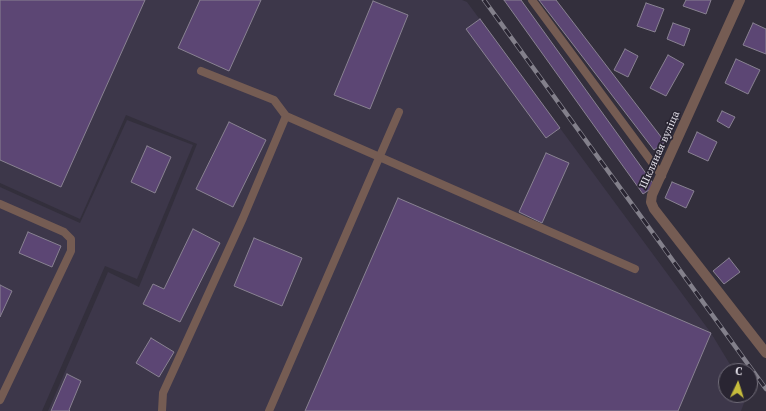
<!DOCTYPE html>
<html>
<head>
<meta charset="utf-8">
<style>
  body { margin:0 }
  #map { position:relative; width:766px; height:411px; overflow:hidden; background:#332f3c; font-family:"Source Serif 4",serif }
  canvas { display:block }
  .north { position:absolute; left:718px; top:363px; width:40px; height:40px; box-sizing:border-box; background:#292532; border:1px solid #736f7b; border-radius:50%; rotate:4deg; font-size:11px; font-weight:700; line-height:16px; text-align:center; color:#e2dfe8 }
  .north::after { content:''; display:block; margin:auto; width:14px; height:18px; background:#c6bc3c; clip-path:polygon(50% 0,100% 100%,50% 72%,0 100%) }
</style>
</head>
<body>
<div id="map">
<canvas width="766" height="411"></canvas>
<div class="north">С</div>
</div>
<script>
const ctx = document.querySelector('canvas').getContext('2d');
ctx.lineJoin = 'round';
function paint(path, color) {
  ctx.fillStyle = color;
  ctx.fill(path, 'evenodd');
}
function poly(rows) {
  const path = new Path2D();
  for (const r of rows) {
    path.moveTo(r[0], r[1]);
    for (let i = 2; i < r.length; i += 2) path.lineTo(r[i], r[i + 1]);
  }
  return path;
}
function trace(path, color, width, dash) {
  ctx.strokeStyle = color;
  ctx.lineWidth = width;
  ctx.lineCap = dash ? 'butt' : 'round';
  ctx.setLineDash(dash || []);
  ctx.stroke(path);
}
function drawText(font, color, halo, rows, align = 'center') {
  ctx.font = font + ' "Source Serif 4",serif';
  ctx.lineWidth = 3.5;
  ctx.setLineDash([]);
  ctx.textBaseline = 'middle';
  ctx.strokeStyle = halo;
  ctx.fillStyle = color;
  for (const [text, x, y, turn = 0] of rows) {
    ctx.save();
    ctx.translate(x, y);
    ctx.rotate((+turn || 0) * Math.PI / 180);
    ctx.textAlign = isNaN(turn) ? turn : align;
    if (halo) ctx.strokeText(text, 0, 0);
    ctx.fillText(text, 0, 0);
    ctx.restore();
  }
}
paint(poly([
  [0,0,462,0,467,2,711,333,734,371,726,371,726,395,747,395,741,411,48,411,108,272,139,287,197,144,126,115,80,219,0,183],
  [127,120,193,145,137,279,105,266,42,411,0,411,0,187,80,223]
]), '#3d374a');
const building = poly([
  [0,0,145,0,61,187,0,160,0,0],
  [200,0,261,0,229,71,178,48,200,0],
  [504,0,521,0,655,186,643,194,504,0],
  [539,0,556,0,665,142,654,150,539,0],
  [686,0,711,0,706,14,683,6,686,0],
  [373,1,408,15,370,109,334,95,373,1],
  [646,3,664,9,655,32,637,26,646,3],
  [480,19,560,128,546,138,466,29,480,19],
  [673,23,690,29,684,46,667,39,673,23],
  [753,23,766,29,766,54,743,45,753,23],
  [625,49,638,56,628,77,614,70,625,49],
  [668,55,684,64,666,96,650,88,668,55],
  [736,59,760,70,748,94,725,83,736,59],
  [722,111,735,117,729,128,717,121,722,111],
  [229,122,266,140,233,207,196,189,229,122],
  [697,132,717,142,708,161,688,152,697,132],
  [147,146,171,157,155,193,131,182,147,146],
  [546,153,569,163,542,223,519,212,546,153],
  [672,182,694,191,686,208,665,198,672,182],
  [398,198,711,333,678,411,305,411,398,198],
  [193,229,220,243,180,322,143,304,153,284,164,289,193,229],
  [28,232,61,246,52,267,19,253,28,232],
  [254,238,302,258,282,306,234,286,254,238],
  [729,258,740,272,724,284,713,271,729,258],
  [0,285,12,291,0,317,0,285],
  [151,338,174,352,159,377,136,363,151,338],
  [67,374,81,381,69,410,70,411,51,411,67,374]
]);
paint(building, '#5c4674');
trace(building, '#898292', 1);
trace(poly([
  [532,0,662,176],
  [201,71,274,100,286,116,635,269],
  [0,204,64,232,71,239,71,251,0,400],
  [162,411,163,393,243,218,286,116],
  [269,411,399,112]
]), '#755c53', 8);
trace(poly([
  [740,0,652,195,651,202,654,209,766,353]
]), '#755c53', 10);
const rail = poly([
  [484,0,766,389]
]);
trace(rail, '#83808b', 4.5);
trace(rail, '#292532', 3, [9]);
drawText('11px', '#e2dfe8', '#292532', [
  ["Шкляная вуліца",660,150,-66]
]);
</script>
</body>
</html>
